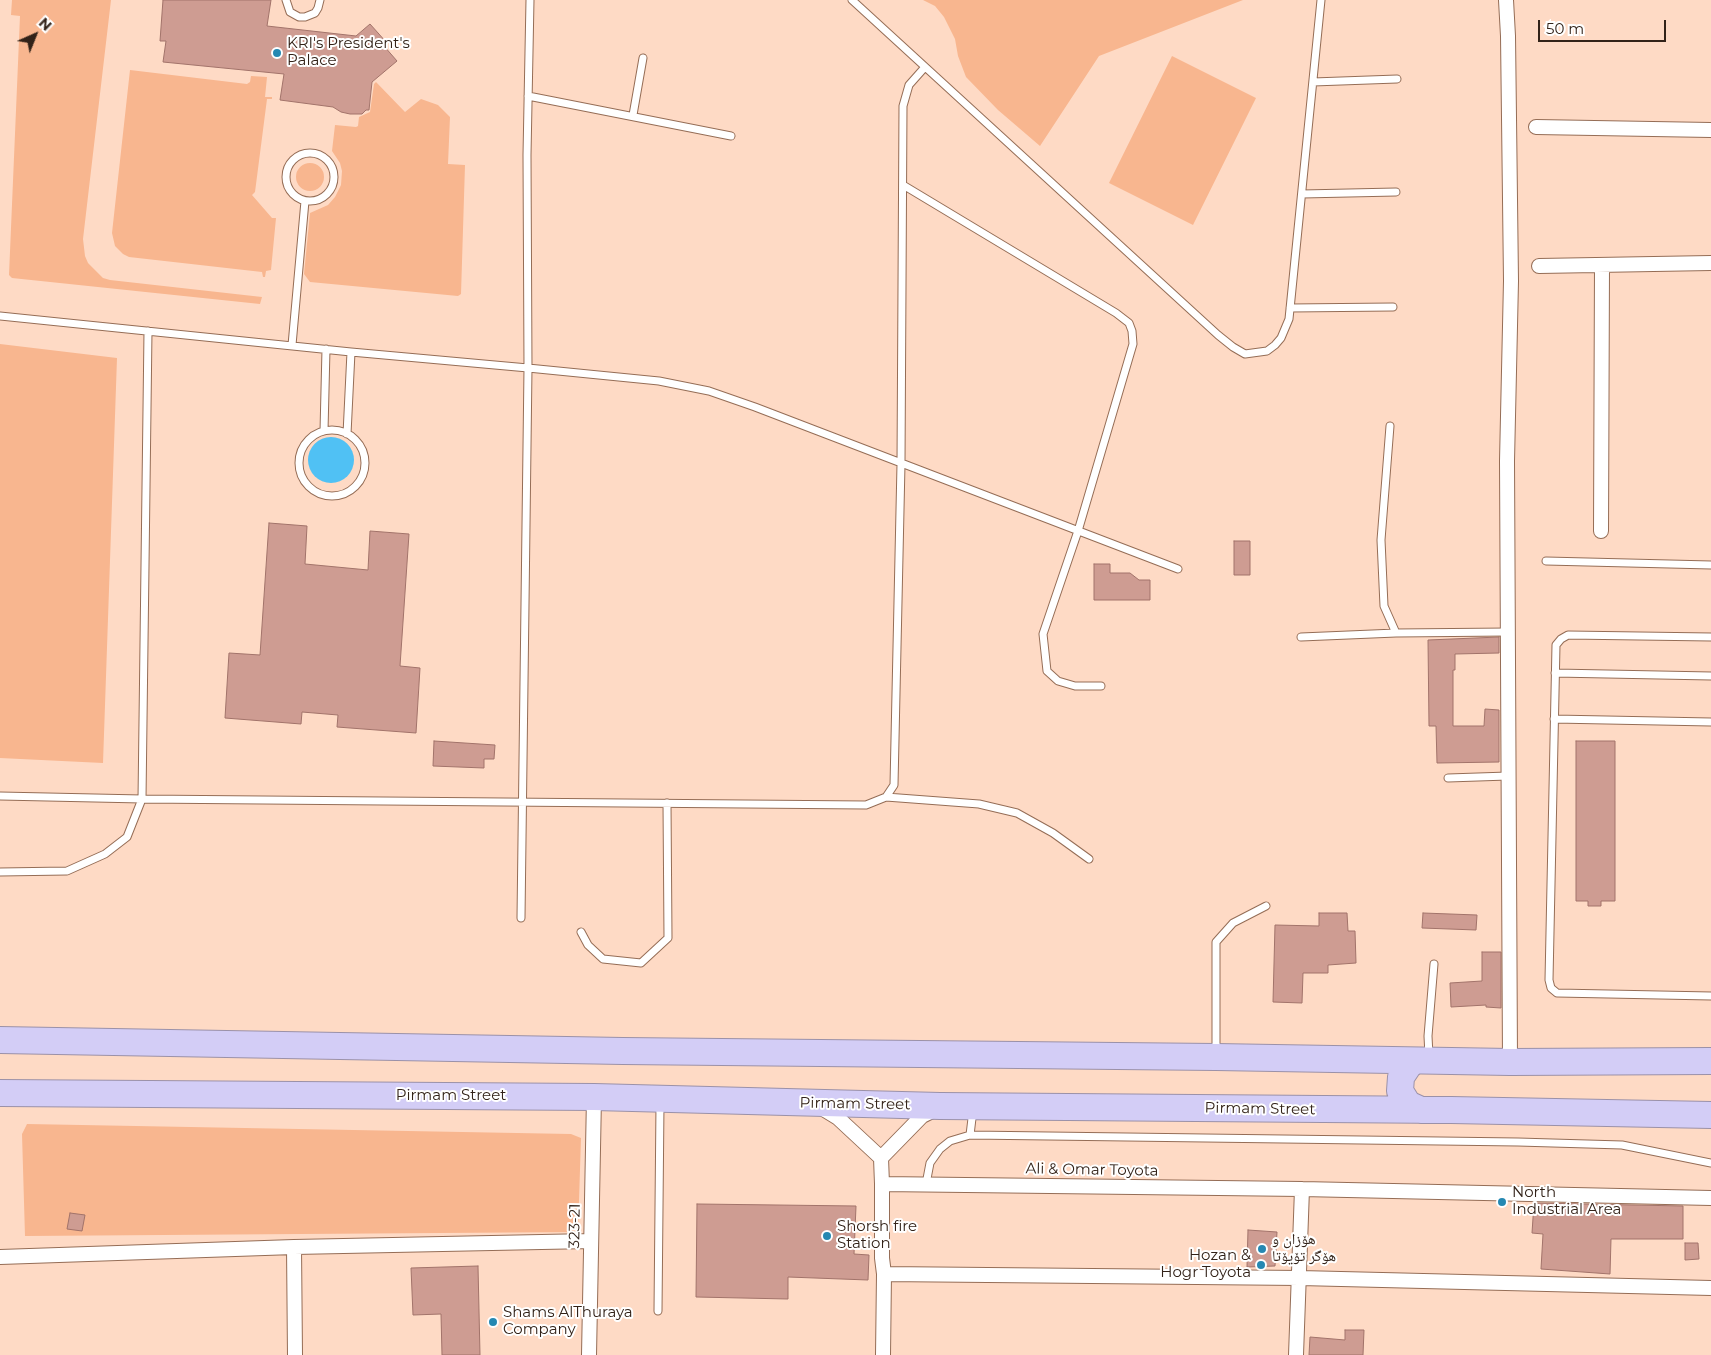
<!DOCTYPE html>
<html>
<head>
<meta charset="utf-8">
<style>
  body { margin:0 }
  #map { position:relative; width:1711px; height:1355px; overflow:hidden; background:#fedac5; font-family:Montserrat,sans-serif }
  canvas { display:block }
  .north { position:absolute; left:10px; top:10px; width:50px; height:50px; -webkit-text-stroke:4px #fff; paint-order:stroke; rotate:44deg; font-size:14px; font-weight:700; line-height:20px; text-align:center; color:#322218 }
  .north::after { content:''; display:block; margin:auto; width:18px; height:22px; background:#322218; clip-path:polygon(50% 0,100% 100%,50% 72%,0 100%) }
  .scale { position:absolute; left:1538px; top:20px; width:128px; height:22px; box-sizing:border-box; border:2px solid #322218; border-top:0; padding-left:6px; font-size:15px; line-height:18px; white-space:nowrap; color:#322218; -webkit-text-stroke:4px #fff; paint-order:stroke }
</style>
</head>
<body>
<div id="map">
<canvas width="1711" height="1355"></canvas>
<div class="north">N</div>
<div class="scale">50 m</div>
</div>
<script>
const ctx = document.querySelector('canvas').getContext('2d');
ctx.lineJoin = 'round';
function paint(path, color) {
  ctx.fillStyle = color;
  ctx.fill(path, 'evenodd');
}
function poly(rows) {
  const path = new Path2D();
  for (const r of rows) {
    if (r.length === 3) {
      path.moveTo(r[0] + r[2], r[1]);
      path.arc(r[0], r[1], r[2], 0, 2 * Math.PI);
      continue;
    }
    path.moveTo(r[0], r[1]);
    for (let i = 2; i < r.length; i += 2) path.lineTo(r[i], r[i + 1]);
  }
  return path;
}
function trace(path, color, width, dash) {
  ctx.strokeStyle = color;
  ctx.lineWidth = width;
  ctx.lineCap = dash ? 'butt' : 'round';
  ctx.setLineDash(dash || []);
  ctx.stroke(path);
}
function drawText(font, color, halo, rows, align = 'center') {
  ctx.font = font + ' Montserrat,"Noto Naskh Arabic",sans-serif';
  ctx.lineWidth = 4;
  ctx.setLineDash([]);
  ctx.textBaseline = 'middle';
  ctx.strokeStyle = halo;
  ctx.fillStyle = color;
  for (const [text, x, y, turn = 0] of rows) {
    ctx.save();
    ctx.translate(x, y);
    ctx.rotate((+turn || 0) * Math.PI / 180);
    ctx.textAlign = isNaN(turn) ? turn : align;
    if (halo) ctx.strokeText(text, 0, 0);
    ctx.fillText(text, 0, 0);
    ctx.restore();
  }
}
paint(poly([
  [12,0,111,0,83,239,85,256,88,263,103,278,110,280,262,297,260,304,12,278,9,275,20,16,11,15],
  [923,0,1243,0,1099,56,1040,146,998,110,966,77,958,56,955,39,944,17,935,6],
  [1172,56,1256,98,1193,225,1109,183],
  [130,70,247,84,250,82,251,76,267,77,265,97,272,97,272,99,267,99,255,192,252,195,272,218,276,218,271,270,266,271,265,277,263,277,262,272,129,257,123,254,115,246,112,233],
  [376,82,405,112,421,99,438,105,450,117,448,164,465,165,461,294,458,296,310,282,304,274,310,213,328,205,335,197,341,185,342,171,340,163,332,151,335,125,356,127,358,126,359,117,370,112,374,84],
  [310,177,14],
  [0,344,117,358,103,763,0,758],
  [27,1124,571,1134,581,1138,578,1232,25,1236,22,1134]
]), '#f8b68f');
paint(poly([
  [331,460,23]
]), '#50c1f4');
const building = poly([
  [163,0,271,0,267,26,356,36,370,24,387,43,384,46,397,61,372,82,369,110,366,110,362,114,350,114,341,112,333,107,280,100,284,74,163,62,166,41,160,41,163,0],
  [269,523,307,526,305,564,368,570,370,531,409,534,400,666,420,668,416,733,337,727,338,715,302,712,301,724,225,718,229,653,260,655,269,523],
  [1234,541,1250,541,1250,575,1234,575,1234,541],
  [1094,564,1110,564,1110,573,1130,573,1139,580,1150,580,1150,600,1094,600,1094,564],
  [1499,637,1499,653,1455,654,1455,670,1453,670,1453,726,1484,726,1485,709,1499,710,1499,762,1437,763,1436,726,1429,726,1428,640,1499,637],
  [434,741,495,745,494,759,484,759,484,768,433,766,434,741],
  [1576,741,1615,741,1615,901,1601,901,1601,906,1588,906,1588,901,1576,901,1576,741],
  [1319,913,1347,913,1348,931,1355,931,1356,963,1328,965,1328,973,1303,973,1302,1003,1273,1002,1275,925,1319,926,1319,913],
  [1423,913,1477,915,1476,930,1422,928,1423,913],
  [1482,952,1501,952,1501,1008,1486,1007,1486,1005,1451,1007,1450,983,1482,981,1482,952],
  [1534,1203,1683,1206,1683,1239,1611,1239,1610,1274,1541,1269,1543,1234,1532,1233,1534,1203],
  [697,1204,856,1206,854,1254,869,1255,868,1280,788,1277,788,1299,696,1297,697,1204],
  [70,1213,85,1215,82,1231,67,1229,70,1213],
  [1248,1230,1277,1232,1275,1266,1247,1267,1248,1230],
  [1685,1243,1698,1243,1699,1259,1685,1260,1685,1243],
  [478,1266,480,1355,442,1355,441,1314,413,1315,411,1268,478,1266],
  [1345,1330,1364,1330,1363,1355,1309,1355,1310,1337,1345,1340,1345,1330]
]);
paint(building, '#ce9c92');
trace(building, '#a2736a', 1);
const lane = poly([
  [286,0,290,12,299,17,305,17,315,13,318,8,320,0],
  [852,0,1218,335,1233,347,1245,354,1267,351,1275,345,1281,338,1289,319,1321,0],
  [1313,82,1397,79],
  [528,96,731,136],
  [633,115,643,58],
  [310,177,24],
  [903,185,1116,313,1129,323,1132,331,1133,344,1078,531,1043,634,1047,671,1058,681,1075,686,1101,686],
  [1302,194,1396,192],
  [1290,308,1393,307],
  [0,316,351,352,528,368,659,381,709,391,755,407,1178,569],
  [148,331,142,799,866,805,886,797,894,785,901,464,903,106,909,85,925,67],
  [292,345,305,201],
  [1390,426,1381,540,1384,606,1396,633,1508,632],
  [332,463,33],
  [324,431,326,349],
  [347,434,351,352],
  [1546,561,1711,565],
  [1301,637,1396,633],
  [1711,637,1568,635,1561,639,1556,645,1549,980,1551,988,1557,993,1711,996],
  [1555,673,1711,676],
  [1554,719,1711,722],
  [1448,778,1508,776],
  [0,796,142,799,127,837,105,854,67,871,0,872],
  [886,797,979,804,1017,813,1053,833,1089,859],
  [521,918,528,368,527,155,530,0],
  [581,932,588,945,603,959,641,963,668,938,667,803],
  [1216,1051,1216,942,1233,923,1266,906],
  [1429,1056,1428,1036,1434,964],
  [970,1135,973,1110],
  [926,1184,930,1163,940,1149,950,1141,970,1135,1518,1142,1622,1145,1711,1163],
  [658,1311,660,1104]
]);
const street = poly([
  [1506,0,1508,36,1511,281,1507,461,1510,1062],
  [1536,127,1711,130],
  [1539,266,1711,263],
  [1601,531,1602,265],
  [820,1107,838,1118,881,1158,882,1184,882,1258,884,1274,883,1355],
  [881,1158,922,1116,936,1109],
  [882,1184,1302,1189,1711,1198],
  [294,1247,295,1355],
  [0,1257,294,1247,591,1241],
  [884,1274,1300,1278,1711,1288],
  [589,1355,594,1097],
  [1296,1355,1302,1189]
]);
const highway = poly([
  [0,1040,623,1051,1216,1057,1510,1062,1711,1061],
  [1415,1061,1409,1065,1401,1077,1400,1091,1408,1104,1421,1110],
  [0,1093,594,1097,940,1106,1451,1110,1711,1115]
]);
trace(lane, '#956d56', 9);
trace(street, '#956d56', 16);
trace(highway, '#9b91a8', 28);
trace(lane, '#fff', 7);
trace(street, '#fff', 14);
trace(highway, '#d3cdf6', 26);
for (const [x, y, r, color] of [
  [277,53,5,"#2588b2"],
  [1502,1202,5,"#2588b2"],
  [827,1236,5,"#2588b2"],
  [1262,1249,5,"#2588b2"],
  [1261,1265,5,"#2588b2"],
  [493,1322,5,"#2588b2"]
]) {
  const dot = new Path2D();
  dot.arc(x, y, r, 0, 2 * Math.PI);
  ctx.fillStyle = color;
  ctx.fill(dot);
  trace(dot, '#fff', 2);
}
drawText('15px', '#322218', '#fff', [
  ["KRI's President's",287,44],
  ["Palace",287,61],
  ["North",1512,1193],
  ["Industrial Area",1512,1210],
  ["Shorsh fire",837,1227],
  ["Station",837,1244],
  ["هۆزان و",1272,1240],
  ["هۆگر تۆیۆتا",1272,1257],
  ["Hozan &",1251,1256,"right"],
  ["Hogr Toyota",1251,1273,"right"],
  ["Shams AlThuraya",503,1313],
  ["Company",503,1330]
], 'left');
drawText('15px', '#322218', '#fff', [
  ["Pirmam Street",451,1096],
  ["Pirmam Street",855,1104,1],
  ["Pirmam Street",1260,1109,1],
  ["Ali & Omar Toyota",1092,1170,1],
  ["323-21",575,1226,-89]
]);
</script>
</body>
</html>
